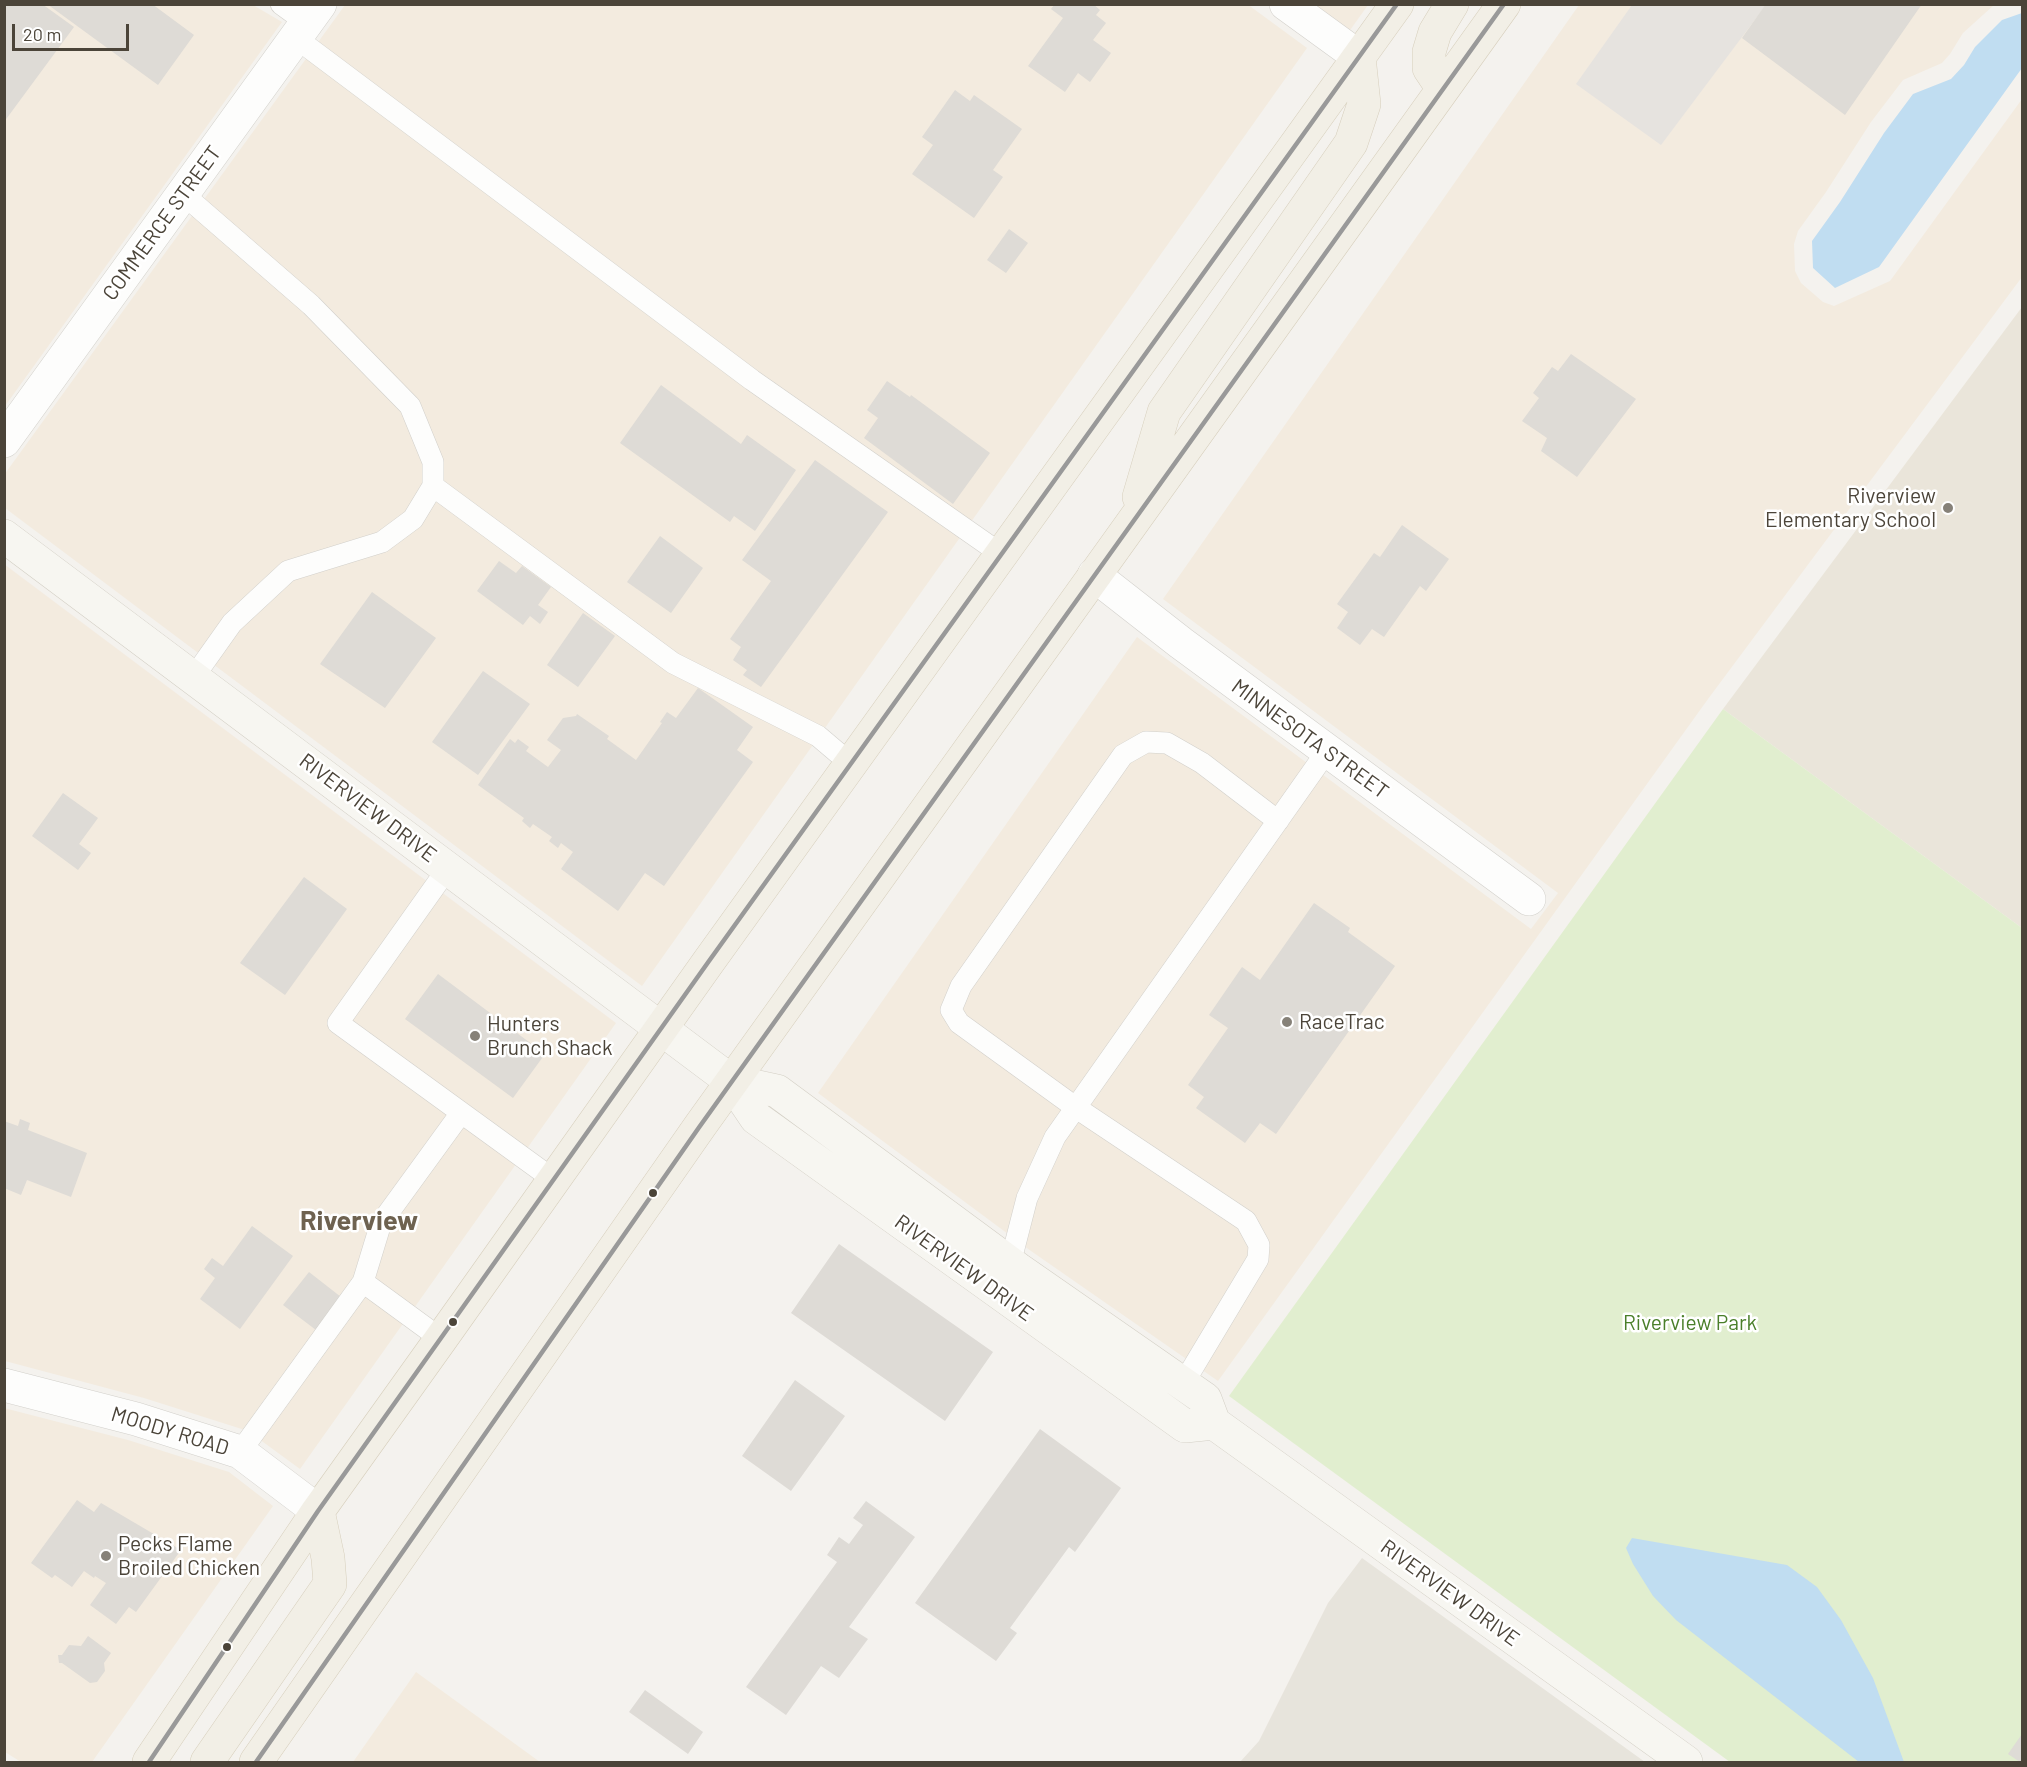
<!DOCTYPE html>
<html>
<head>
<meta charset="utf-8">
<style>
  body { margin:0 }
  #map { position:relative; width:2027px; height:1767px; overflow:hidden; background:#f4f2ee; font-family:Barlow,sans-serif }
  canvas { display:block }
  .frame { position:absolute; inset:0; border:6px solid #4b4439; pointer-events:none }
  .scale { position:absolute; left:12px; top:24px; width:117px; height:27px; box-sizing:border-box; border:3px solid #4b4439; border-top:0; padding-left:8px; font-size:18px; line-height:21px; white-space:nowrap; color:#4b4439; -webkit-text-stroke:4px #fff; paint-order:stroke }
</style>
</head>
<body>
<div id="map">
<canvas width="2027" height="1767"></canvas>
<div class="frame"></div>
<div class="scale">20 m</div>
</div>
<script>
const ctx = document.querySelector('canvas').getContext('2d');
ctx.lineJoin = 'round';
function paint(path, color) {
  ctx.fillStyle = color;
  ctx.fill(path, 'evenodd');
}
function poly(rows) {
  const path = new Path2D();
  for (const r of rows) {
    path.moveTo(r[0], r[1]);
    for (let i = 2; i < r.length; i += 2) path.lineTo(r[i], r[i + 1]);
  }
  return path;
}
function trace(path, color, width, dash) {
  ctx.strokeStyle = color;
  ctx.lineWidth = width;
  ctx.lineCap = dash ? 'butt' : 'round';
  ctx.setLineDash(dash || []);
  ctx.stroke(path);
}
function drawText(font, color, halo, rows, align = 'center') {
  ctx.font = font + ' Barlow,sans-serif';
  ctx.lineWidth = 5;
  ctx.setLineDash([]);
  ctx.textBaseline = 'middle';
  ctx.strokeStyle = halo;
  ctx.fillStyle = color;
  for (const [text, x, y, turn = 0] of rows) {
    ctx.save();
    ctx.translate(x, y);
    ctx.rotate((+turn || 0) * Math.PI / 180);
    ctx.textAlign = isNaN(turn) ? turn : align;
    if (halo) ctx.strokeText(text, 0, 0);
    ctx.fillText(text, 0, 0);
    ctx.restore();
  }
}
paint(poly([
  [1362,1558,1645,1762,1240,1762,1259,1741,1328,1603]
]), '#e7e4dc');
paint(poly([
  [1247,4,1307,48,642,986,5,508,4,475,345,5],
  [5,5,253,5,282,22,5,406],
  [1308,5,1368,5,1348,33],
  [1579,5,1994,5,1963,33,1950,54,1942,63,1903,80,1871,122,1826,192,1798,231,1794,244,1795,271,1801,283,1823,302,1834,306,1890,281,2022,99,2022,277,1708,699,1218,1381,1031,1251,818,1093,1137,637,1531,929,1558,893,1163,599],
  [4,564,616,1023,300,1469,248,1431,144,1398,5,1361],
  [4,1408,128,1440,229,1472,273,1506,92,1762,21,1762,5,1752],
  [416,1672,540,1762,353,1762]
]), '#f3ebdf');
paint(poly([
  [2022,307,2022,928,1723,709]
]), '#eae5da');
paint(poly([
  [1723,709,2022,928,2022,1762,1730,1762,1229,1396]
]), '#e1eecf');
paint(poly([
  [1632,5,1766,5,1661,145,1576,84]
]), '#e6e3df');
paint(poly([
  [2022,13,2022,68,1879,267,1835,288,1813,268,1812,241,1840,202,1884,133,1913,94,1951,79,1964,65,1975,47,2002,20],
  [1632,1538,1787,1565,1817,1587,1841,1620,1873,1678,1904,1762,1859,1762,1676,1620,1653,1596,1633,1564,1626,1548]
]), '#c0ddf1');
paint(poly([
  [6,4,42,4,74,27,4,122,4,7],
  [47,4,152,4,194,35,158,85],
  [1055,4,1093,4,1100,10,1096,15,1106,23,1093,40,1111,53,1090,82,1078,73,1065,92,1028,66,1063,18,1051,9],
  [1766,4,1922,4,1845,115,1742,38],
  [955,90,970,101,974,95,1022,129,993,170,1003,177,974,218,912,174,933,145,922,137],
  [1009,229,1028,243,1006,273,987,260],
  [1571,354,1636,399,1577,477,1541,451,1547,438,1522,421,1539,398,1533,393,1552,367,1558,371],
  [887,381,910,397,911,395,990,453,953,504,864,438,878,418,867,410],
  [661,385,741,444,747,435,796,470,755,531,734,516,730,522,620,443],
  [815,460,888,512,761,687,743,675,747,670,733,660,741,647,730,639,771,581,742,560],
  [1402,525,1449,559,1426,591,1420,586,1384,637,1372,629,1360,645,1337,628,1348,612,1337,604,1374,553,1380,557],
  [660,536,703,568,671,613,627,582],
  [499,561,516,573,522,566,551,587,538,605,548,612,540,624,530,616,523,625,477,591],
  [372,592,436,638,385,708,320,664],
  [583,613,615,636,578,687,547,665],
  [483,671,530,704,478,775,432,742],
  [698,688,753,727,737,750,753,762,664,886,645,873,618,911,561,869,573,852,561,843,558,848,549,841,552,837,533,824,530,828,522,821,524,818,478,785,510,739,515,743,518,739,529,747,526,751,548,767,561,750,547,740,563,718,576,716,577,714,609,736,607,739,636,760,662,723,660,722,667,712,676,718],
  [63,793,98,818,79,844,91,853,78,870,32,836],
  [304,877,347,909,285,995,240,963],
  [1314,903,1350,928,1348,932,1395,966,1276,1134,1260,1123,1245,1143,1196,1108,1204,1097,1188,1085,1228,1028,1209,1015,1242,967,1260,980],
  [438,974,545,1054,513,1098,405,1019],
  [20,1119,30,1123,28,1130,87,1153,71,1197,27,1180,21,1195,4,1188,4,1121,18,1126],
  [252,1226,293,1256,240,1329,200,1299,215,1278,204,1269,212,1258,223,1266],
  [839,1244,993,1352,945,1421,791,1313],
  [309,1272,341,1297,316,1330,283,1305],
  [795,1380,845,1416,791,1491,742,1456],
  [1040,1429,1121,1488,1075,1552,1069,1547,1010,1628,1017,1633,996,1661,915,1603],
  [77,1500,94,1512,101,1503,181,1550,136,1612,129,1607,116,1624,90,1605,106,1583,95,1576,94,1578,84,1571,72,1587,55,1575,52,1578,31,1563],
  [866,1501,915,1537,849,1627,868,1639,839,1678,821,1666,786,1715,746,1687,837,1562,827,1555,839,1537,849,1544,863,1525,853,1518],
  [88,1636,111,1653,104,1663,105,1671,97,1682,90,1683,62,1663,59,1663,58,1655,62,1655,69,1645,81,1646],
  [645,1690,703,1732,688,1754,629,1712],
  [2022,1734,2022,1762,2020,1762,2008,1754]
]), '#dedbd6');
const lane = poly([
  [281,4,307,23],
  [296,38,752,380,1001,554],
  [183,194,311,305,410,406,433,462,433,486,413,519,382,542,288,571,232,623,193,678],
  [433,486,673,663,818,736,851,764],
  [448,868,338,1023,554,1180],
  [1010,1264,1027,1198,1055,1137,1327,751],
  [363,1282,441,1339],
  [1183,1384,1258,1259,1259,1245,1246,1221,1075,1107,959,1023,951,1010,961,986,1123,755,1146,742,1167,743,1202,763,1278,821],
  [240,1452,363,1282,381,1223,461,1113]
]);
const street = poly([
  [1286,4,1359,57],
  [4,441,320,4],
  [1094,575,1181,643,1529,899],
  [4,1385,136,1419,240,1452,318,1511]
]);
const secondary = poly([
  [4,536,731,1081,756,1118,1185,1426,1214,1423],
  [731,1081,777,1091,1018,1269,1205,1399,1214,1423,1686,1762]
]);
const primary = poly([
  [1443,89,1429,68,1429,52,1435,32,1452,4],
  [1139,497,1164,412,1351,143,1364,104,1359,57],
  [149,1762,318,1511,441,1339,709,961,1397,4],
  [207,1762,330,1584,328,1558,318,1511],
  [256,1762,700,1126,1504,4]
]);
trace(lane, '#d2d0cb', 22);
trace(street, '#d2d0cb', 34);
trace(secondary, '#d3cfc5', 34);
trace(primary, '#d6cebb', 34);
trace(lane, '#fdfdfc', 21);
trace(street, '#fdfdfc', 33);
trace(secondary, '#f7f6f1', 33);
trace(primary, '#f2efe6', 33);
trace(poly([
  [149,1762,318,1511,709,961,1397,4],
  [256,1762,700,1126,1504,4]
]), '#999', 4.5);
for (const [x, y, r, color] of [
  [1948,508,6,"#868178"],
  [1287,1022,6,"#868178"],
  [475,1036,6,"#868178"],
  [653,1193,5,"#4b4439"],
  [453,1322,5,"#4b4439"],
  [106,1556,6,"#868178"],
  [227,1647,5,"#4b4439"]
]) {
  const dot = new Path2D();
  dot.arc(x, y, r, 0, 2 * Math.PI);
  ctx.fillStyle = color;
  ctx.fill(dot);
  trace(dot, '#fff', 2);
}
drawText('21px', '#4b4439', '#fff', [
  ["COMMERCE STREET",162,223,-54],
  ["MINNESOTA STREET",1310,739,36],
  ["RIVERVIEW DRIVE",368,808,37],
  ["RIVERVIEW DRIVE",964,1268,36],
  ["MOODY ROAD",170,1431,17],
  ["RIVERVIEW DRIVE",1450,1593,36]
]);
drawText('21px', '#4b4439', '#fff', [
  ["Riverview",1936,496,"right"],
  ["Elementary School",1936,520,"right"],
  ["RaceTrac",1299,1022],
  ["Hunters",487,1024],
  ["Brunch Shack",487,1048],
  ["Pecks Flame",118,1544],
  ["Broiled Chicken",118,1568]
], 'left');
drawText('21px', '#4a7f2a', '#fff', [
  ["Riverview Park",1690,1323]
]);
drawText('bold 27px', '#6e6250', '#fff', [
  ["Riverview",359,1221]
]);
</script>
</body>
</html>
